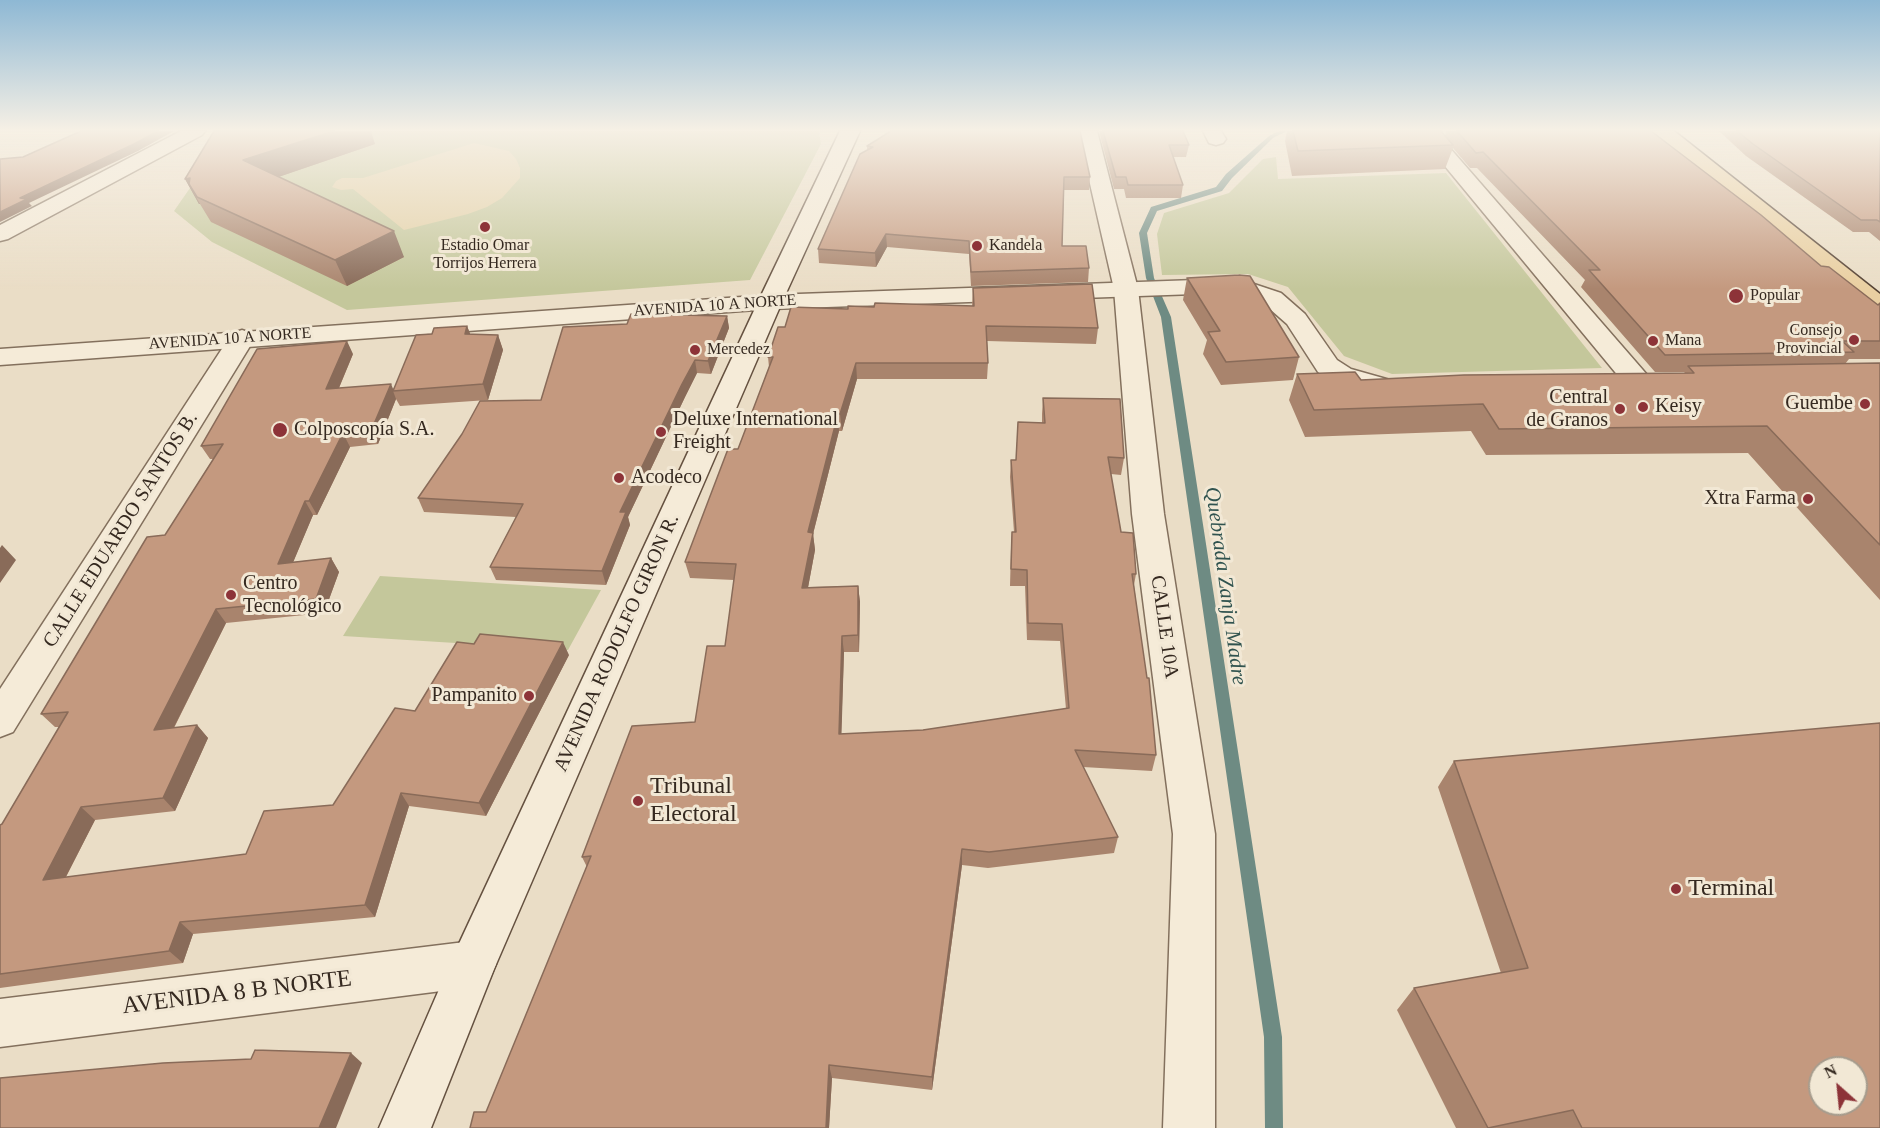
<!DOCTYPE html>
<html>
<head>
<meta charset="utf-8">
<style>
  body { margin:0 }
  #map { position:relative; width:1880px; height:1128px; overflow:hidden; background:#eaddc6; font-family:"Times New Roman",serif }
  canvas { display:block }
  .north { position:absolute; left:1808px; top:1056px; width:60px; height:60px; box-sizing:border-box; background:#f2e8d5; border:2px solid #a69c8d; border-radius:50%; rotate:333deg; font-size:16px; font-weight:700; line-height:24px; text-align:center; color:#352920 }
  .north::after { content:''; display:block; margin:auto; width:21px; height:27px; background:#8d3338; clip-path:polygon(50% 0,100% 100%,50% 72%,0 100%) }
</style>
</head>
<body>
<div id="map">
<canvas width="1880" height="1128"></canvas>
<div class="north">N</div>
</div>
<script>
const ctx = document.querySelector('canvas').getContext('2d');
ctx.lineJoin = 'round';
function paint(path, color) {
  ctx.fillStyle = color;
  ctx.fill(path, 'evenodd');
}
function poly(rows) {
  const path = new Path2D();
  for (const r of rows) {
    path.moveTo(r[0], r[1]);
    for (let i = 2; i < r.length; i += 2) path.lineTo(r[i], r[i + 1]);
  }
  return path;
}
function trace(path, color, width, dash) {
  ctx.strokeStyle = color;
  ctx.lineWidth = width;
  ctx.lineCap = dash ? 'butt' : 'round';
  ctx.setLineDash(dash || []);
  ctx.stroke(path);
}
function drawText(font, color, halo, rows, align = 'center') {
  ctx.font = font + ' "Times New Roman",serif';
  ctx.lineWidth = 6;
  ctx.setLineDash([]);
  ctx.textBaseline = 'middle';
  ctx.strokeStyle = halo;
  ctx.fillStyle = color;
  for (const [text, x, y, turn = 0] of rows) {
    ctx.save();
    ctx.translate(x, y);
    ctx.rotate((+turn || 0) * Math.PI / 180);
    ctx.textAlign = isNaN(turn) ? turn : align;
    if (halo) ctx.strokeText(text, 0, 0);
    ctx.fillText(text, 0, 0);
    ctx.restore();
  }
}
paint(poly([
  [305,131,819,131,821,144,750,280,347,310,212,242,174,211,199,175],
  [1276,157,1278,179,1446,173,1602,368,1392,374,1344,356,1288,287,1248,274,1162,275,1157,234,1164,213,1229,193,1263,159],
  [380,576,601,590,568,650,343,636]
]), '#c4c79b');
paint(poly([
  [474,143,509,151,516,159,520,168,520,178,502,198,487,207,468,214,404,230,353,189,341,190,332,187,336,181,342,178,363,178]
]), '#e3d0a6');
paint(poly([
  [1279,131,1287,131,1273,138,1232,178,1222,191,1157,211,1147,233,1154,278,1171,317,1282,1037,1283,1128,1265,1128,1264,1037,1161,317,1146,278,1139,233,1151,207,1216,187,1226,174,1269,136,1279,131]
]), '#6e8b83');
const minor = poly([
  [181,131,205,131,202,135,8,239,0,241,0,225,181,131],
  [1078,131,1097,131,1138,289,1164,514,1215,834,1215,1128,1163,1128,1173,834,1132,514,1114,289,1078,131],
  [1203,131,1221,131,1226,139,1223,143,1216,145,1209,143,1203,131],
  [1416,131,1435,131,1649,377,1653,383,1649,389,1639,391,1629,389,1416,131],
  [242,330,251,333,255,338,13,732,0,737,0,689,229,338,233,333,242,330],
  [473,941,489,948,496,964,489,980,473,987,0,1047,0,999,473,941]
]);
const tertiary = poly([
  [1224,279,1251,283,1281,293,1305,314,1337,360,1351,369,1390,380,1394,386,1390,392,1380,394,1331,381,1318,372,1287,324,1263,303,1246,297,1224,293,770,309,0,365,0,349,770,295,1224,279]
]);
const secondary = poly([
  [840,131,860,131,782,302,494,969,431,1128,379,1128,457,948,758,302,840,131]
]);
const primary = poly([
  [1652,131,1674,131,1880,294,1880,313,1871,311,1652,131]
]);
trace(minor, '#83705d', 3);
trace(tertiary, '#83705d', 3);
trace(secondary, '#655140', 3);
trace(primary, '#523f31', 3);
paint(minor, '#f5ebd8');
paint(tertiary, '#f5ebd8');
paint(secondary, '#f5ebd8');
paint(primary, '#e9cfa1');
paint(poly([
  [1099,131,1183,131,1189,145,1186,157,1173,157,1183,185,1181,198,1126,198,1124,189,1114,189],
  [1287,131,1441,131,1445,136,1446,132,1446,131,1651,131,1821,266,1878,305,1880,303,1880,359,1849,359,1845,364,1880,363,1880,600,1748,453,1486,455,1471,431,1305,437,1289,400,1297,374,1361,380,1684,373,1685,372,1655,372,1581,287,1585,280,1477,168,1470,168,1453,148,1445,169,1292,176,1285,141],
  [1719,131,1880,131,1880,241,1869,232,1853,232,1746,156],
  [375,144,278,177,404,257,347,286,211,222,200,204,199,204,185,179],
  [867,146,1090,177,1089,190,1064,190,1062,246,1089,268,1088,282,971,286,969,254,887,247,876,267,819,263,818,249,867,150],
  [1187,278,1299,357,1293,380,1221,385,1203,354,1207,340,1183,300],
  [973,288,1098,328,1096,344,987,341,988,363,987,379,857,379,842,431,839,431,813,534,815,550,808,587,858,586,860,602,859,652,844,652,841,734,923,730,1066,709,1060,641,1027,640,1025,586,1010,586,1011,548,1012,532,1014,532,1010,477,1011,460,1016,460,1018,422,1042,423,1042,414,1043,398,1124,458,1121,475,1111,474,1121,532,1136,574,1134,585,1156,755,1152,771,1083,767,1118,837,1114,853,988,868,962,865,932,1090,832,1078,829,1128,470,1128,486,1112,587,867,582,857,695,722,725,646,734,580,690,578,685,562,738,449,769,367,768,357,785,327,848,309,874,307,972,306],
  [727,316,729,328,711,374,697,373,685,397,628,517,630,525,606,585,496,580,490,567,516,517,424,512,418,498,541,400,627,324],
  [467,326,470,334,498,335,503,350,488,400,400,406,396,399,378,444,350,447,317,515,313,515,293,562,331,558,339,572,324,613,226,623,174,728,197,725,208,738,175,811,95,820,66,877,246,854,333,805,415,711,569,655,486,816,409,806,375,917,193,934,183,963,0,988,0,825,2,824,59,727,55,727,41,714,165,535,213,459,210,459,201,446,353,354,339,388,393,389,432,334],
  [1454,761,1880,1128,1456,1128,1397,1010,1414,988,1501,973,1438,787]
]), '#a9846d');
paint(poly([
  [158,131,174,131,138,151,29,203,32,206,0,222,0,212,20,198],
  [334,131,371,131,375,144,255,185,243,160],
  [190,178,189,184,200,204,199,204,185,179],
  [394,231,404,257,347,286,335,260],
  [886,234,887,247,876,267,875,253],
  [727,316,729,328,711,374,708,361],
  [467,326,473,341,465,334],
  [498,335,503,350,488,400,483,384],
  [347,341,353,354,333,402,326,389],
  [695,360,697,373,685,397,628,517,630,525,606,585,602,571,620,512,682,384],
  [856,363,857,379,842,431,840,414],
  [391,384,394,391,393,391,396,399,378,444,371,431],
  [838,414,839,431,813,534,815,550,805,604,802,588,808,532],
  [343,433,350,447,317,515,309,501],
  [305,501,313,515,287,577,278,564],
  [2,545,16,560,0,583,0,548],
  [331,558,339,572,324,613,316,599],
  [858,586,860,602,859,652,858,635],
  [216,609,226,623,166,743,154,730],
  [842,636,844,652,841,750,839,734],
  [563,642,569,655,486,816,479,803],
  [197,725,208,738,175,811,163,798],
  [401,793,409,806,375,917,365,905],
  [81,807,95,820,58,892,43,880],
  [962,849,962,865,932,1090,932,1077],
  [180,922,193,934,183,963,169,951],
  [351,1053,362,1063,336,1128,319,1128],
  [829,1065,832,1078,829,1128,826,1128]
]), '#896b59');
const building = poly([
  [81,131,158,131,134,144,20,198,27,199,0,212,0,159,23,157,81,131],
  [214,131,334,131,243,160,394,231,335,260,197,197,189,184,190,178,185,179,214,131],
  [891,131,1080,131,1090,177,1064,177,1062,246,1086,246,1089,268,971,272,969,241,886,234,875,253,818,249,860,154,873,147,867,146,891,131],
  [1103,131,1183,131,1189,145,1169,145,1183,185,1128,185,1126,177,1116,177,1103,131],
  [1293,131,1441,131,1453,145,1298,151,1293,131],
  [1457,131,1651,131,1761,215,1821,266,1829,267,1878,305,1880,303,1880,341,1842,341,1854,352,1665,355,1589,270,1600,270,1483,152,1476,153,1457,131],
  [1737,131,1880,131,1880,222,1877,220,1861,220,1753,144,1737,131],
  [1239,275,1250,276,1299,357,1226,362,1208,332,1220,331,1187,278,1239,275],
  [1092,284,1098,328,986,326,988,363,856,363,840,414,838,414,808,532,813,533,802,588,858,586,858,635,842,636,839,734,923,730,1069,708,1062,624,1028,623,1027,570,1011,569,1012,532,1016,532,1011,460,1016,460,1018,422,1045,423,1043,398,1120,399,1124,458,1108,457,1121,532,1133,533,1136,574,1132,574,1147,678,1149,678,1156,755,1075,750,1118,837,989,852,962,849,932,1077,829,1065,826,1128,470,1128,474,1112,486,1112,591,856,582,857,632,726,695,722,707,646,725,646,736,564,685,562,728,449,738,449,773,357,768,357,778,327,785,327,791,307,848,309,848,306,874,307,875,303,974,306,973,288,1092,284],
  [631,314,727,316,708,361,695,360,682,384,620,512,626,512,602,571,490,567,523,504,418,498,462,434,480,401,541,400,563,327,627,324,631,314],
  [467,326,465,334,498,335,483,384,393,391,416,335,432,334,434,328,467,326],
  [347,341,326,389,391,384,371,431,343,433,309,501,305,501,278,564,331,558,316,599,216,609,154,730,197,725,163,798,81,807,43,880,246,854,264,811,333,805,395,708,415,711,457,642,474,644,480,634,563,642,479,803,401,793,365,905,180,922,169,951,0,974,0,825,2,824,68,712,41,714,147,537,165,535,223,444,201,446,257,349,347,341],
  [1880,363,1880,545,1767,426,1499,429,1483,404,1314,410,1297,374,1355,372,1361,380,1464,375,1694,373,1688,366,1880,363],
  [1880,723,1880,1128,1582,1128,1573,1110,1488,1128,1414,988,1528,968,1454,761,1880,723],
  [1820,1068,1856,1068,1856,1104,1820,1104,1820,1068],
  [255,1050,351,1053,319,1128,0,1128,0,1078,163,1063,251,1059,255,1050]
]);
paint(building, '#c4997f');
trace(building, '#896b59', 1.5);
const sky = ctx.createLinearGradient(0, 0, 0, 289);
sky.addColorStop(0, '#8eb8d4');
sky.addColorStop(0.45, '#f6f0e5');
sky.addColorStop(1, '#f6f0e500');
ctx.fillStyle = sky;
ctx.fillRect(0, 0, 1880, 289);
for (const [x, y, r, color] of [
  [485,227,6,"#8d3338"],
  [977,246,6,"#8d3338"],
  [1736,296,8,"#8d3338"],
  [1854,340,6,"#8d3338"],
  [1653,341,6,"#8d3338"],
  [695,350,6,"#8d3338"],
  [1865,404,6,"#8d3338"],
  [1643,407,6,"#8d3338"],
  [1620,409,6,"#8d3338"],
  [280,430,8,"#8d3338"],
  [661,432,6,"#8d3338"],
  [619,478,6,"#8d3338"],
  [1808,499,6,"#8d3338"],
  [231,595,6,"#8d3338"],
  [529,696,6,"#8d3338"],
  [638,801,6,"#8d3338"],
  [1676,889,6,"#8d3338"]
]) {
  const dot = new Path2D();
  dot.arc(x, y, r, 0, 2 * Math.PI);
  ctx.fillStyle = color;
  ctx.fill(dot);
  trace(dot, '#f2e8d5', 2);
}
drawText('16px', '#352920', '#f2e8d5', [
  ["Estadio Omar",485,246,"center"],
  ["Torrijos Herrera",485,264,"center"],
  ["Kandela",989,246],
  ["Popular",1750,296],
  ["Consejo",1842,331,"right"],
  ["Provincial",1842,349,"right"],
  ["Mana",1665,341],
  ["Mercedez",707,350]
], 'left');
drawText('16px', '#352920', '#f2e8d5', [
  ["AVENIDA 10 A NORTE",715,306,-4],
  ["AVENIDA 10 A NORTE",230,339,-4]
]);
drawText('20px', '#352920', '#f2e8d5', [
  ["Central",1608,398,"right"],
  ["de Granos",1608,421,"right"],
  ["Guembe",1853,404,"right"],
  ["Keisy",1655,407],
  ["Deluxe International",673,420],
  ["Freight",673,443],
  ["Colposcopía S.A.",294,430],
  ["Acodeco",631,478],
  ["Xtra Farma",1796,499,"right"],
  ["Centro",243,584],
  ["Tecnológico",243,607],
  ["Pampanito",517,696,"right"]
], 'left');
drawText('20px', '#352920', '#f2e8d5', [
  ["CALLE EDUARDO SANTOS B.",121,530,-58],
  ["CALLE 10A",1164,627,82],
  ["AVENIDA RODOLFO GIRON R.",617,643,-66]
]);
drawText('italic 21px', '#30534f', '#f2e8d5', [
  ["Quebrada Zanja Madre",1225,586,82]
]);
drawText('24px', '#352920', '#f2e8d5', [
  ["Tribunal",650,787],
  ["Electoral",650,815],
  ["Terminal",1688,889]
], 'left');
drawText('24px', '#352920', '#f2e8d5', [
  ["AVENIDA 8 B NORTE",237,993,-7]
]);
</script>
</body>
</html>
